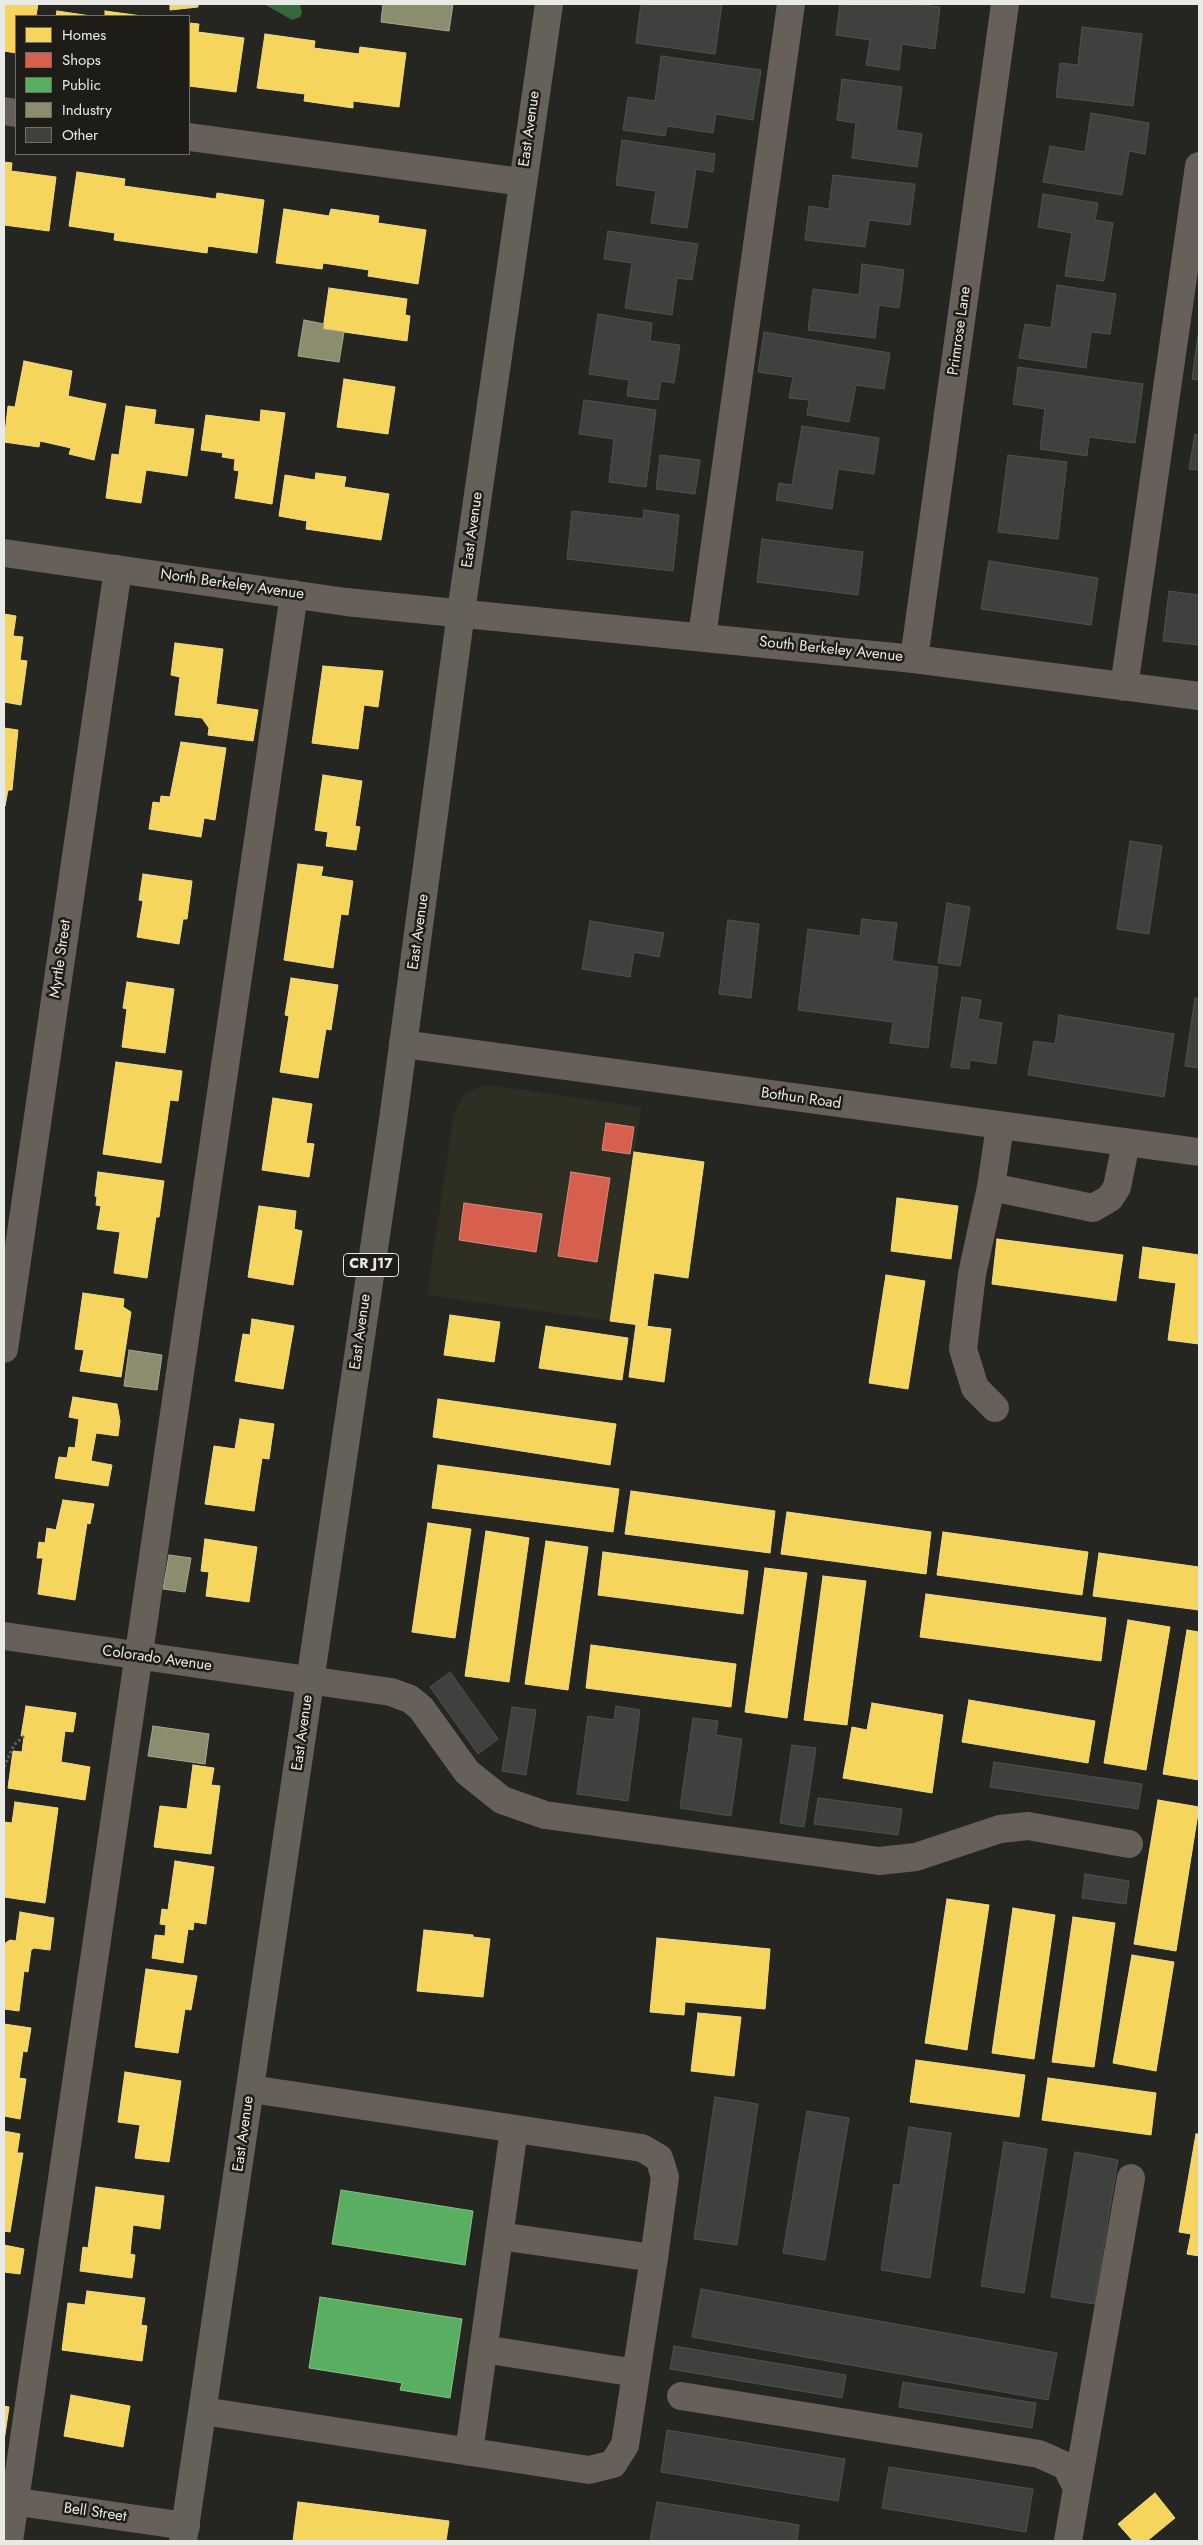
<!DOCTYPE html>
<html>
<head>
<meta charset="utf-8">
<style>
  body { margin:0 }
  #map { position:relative; width:1203px; height:2545px; overflow:hidden; background:#252521; font-family:Jost,sans-serif }
  canvas { display:block }
  .frame { position:absolute; inset:0; border:5px solid #e9e9e5; pointer-events:none }
  .legend { position:absolute; left:15px; top:15px; width:175px; height:140px; box-sizing:border-box; background:#1d1c16; border:1px solid #6f6e69; margin:0; padding:6px 9px; list-style:none; font-size:15px; color:#e9e9e5 }
  .legend li { display:flex; align-items:center; gap:10px; height:25px }
  .legend b { width:25px; border:1px solid #6f6e69 }
</style>
</head>
<body>
<div id="map">
<canvas width="1203" height="2545"></canvas>
<div class="frame"></div>
<ul class="legend">
<li><b style="height:14px;background:#f6d55c"></b>Homes</li>
<li><b style="height:14px;background:#d6604d"></b>Shops</li>
<li><b style="height:14px;background:#5aae61"></b>Public</li>
<li><b style="height:14px;background:#8c8c6e"></b>Industry</li>
<li><b style="height:14px;background:#40413e"></b>Other</li>
</ul>
</div>
<script>
const ctx = document.querySelector('canvas').getContext('2d');
ctx.lineJoin = 'round';
function paint(path, color) {
  ctx.fillStyle = color;
  ctx.fill(path, 'evenodd');
}
function poly(rows) {
  const path = new Path2D();
  for (const r of rows) {
    path.moveTo(r[0], r[1]);
    for (let i = 2; i < r.length; i += 2) path.lineTo(r[i], r[i + 1]);
  }
  return path;
}
function trace(path, color, width, dash) {
  ctx.strokeStyle = color;
  ctx.lineWidth = width;
  ctx.lineCap = dash ? 'butt' : 'round';
  ctx.setLineDash(dash || []);
  ctx.stroke(path);
}
function drawText(font, color, halo, rows, align = 'center') {
  ctx.font = font + ' Jost,sans-serif';
  ctx.lineWidth = 5;
  ctx.setLineDash([]);
  ctx.textBaseline = 'middle';
  ctx.strokeStyle = halo;
  ctx.fillStyle = color;
  for (const [text, x, y, turn = 0] of rows) {
    ctx.save();
    ctx.translate(x, y);
    ctx.rotate((+turn || 0) * Math.PI / 180);
    ctx.textAlign = isNaN(turn) ? turn : align;
    if (halo) ctx.strokeText(text, 0, 0);
    ctx.fillText(text, 0, 0);
    ctx.restore();
  }
}
paint(poly([
  [495,1086,641,1107,610,1321,427,1295,454,1113,463,1096,471,1091,483,1086]
]), '#2f2e22');
paint(poly([
  [264,4,300,4,302,13,300,17,292,20]
]), '#34693e');
const homes = poly([
  [4,4,38,4,36,16,16,16,16,53,4,51,4,4],
  [170,4,198,4,198,7,170,10,170,4],
  [57,11,91,16,56,16,57,11],
  [105,11,142,16,105,16,105,11],
  [189,23,199,24,198,32,244,38,236,92,189,86,189,23],
  [265,34,315,41,314,48,359,54,360,47,406,53,399,107,353,101,353,108,304,101,305,94,257,88,265,34],
  [4,162,12,163,11,171,56,177,49,231,4,225,4,162],
  [77,172,125,179,124,186,216,199,217,193,264,200,257,253,208,246,207,253,114,240,115,233,69,226,77,172],
  [284,209,329,216,331,209,379,216,378,223,426,230,418,284,368,276,369,270,323,263,322,269,276,263,284,209],
  [329,288,407,299,405,315,410,316,407,341,323,329,329,288],
  [24,361,72,371,68,396,106,404,94,460,69,454,71,448,40,441,39,447,4,442,8,406,15,407,24,361],
  [344,379,395,387,388,434,337,427,344,379],
  [126,406,156,410,154,424,194,429,187,476,146,470,141,503,106,498,112,454,119,455,126,406],
  [261,410,285,413,272,504,235,498,239,471,234,470,235,459,222,457,223,453,201,450,206,415,260,422,261,410],
  [316,473,346,477,344,487,389,494,381,540,306,529,307,521,279,516,285,475,315,480,316,473],
  [4,614,16,616,13,636,23,637,20,660,27,661,21,705,4,702,4,614],
  [175,643,223,649,216,704,258,710,253,741,208,735,209,728,202,718,175,715,180,677,171,675,175,643],
  [323,666,383,671,378,707,364,705,358,749,312,743,323,666],
  [4,728,18,730,12,790,8,790,5,806,4,728],
  [181,742,226,748,215,820,204,818,201,837,149,829,153,802,160,803,161,796,170,797,181,742],
  [323,775,362,781,355,826,360,827,356,850,326,846,328,832,315,830,323,775],
  [298,864,323,867,321,876,353,881,348,915,341,914,333,968,284,960,298,864],
  [143,874,192,881,187,919,183,919,179,944,137,937,143,901,139,900,143,874],
  [291,978,338,985,331,1030,326,1029,318,1078,280,1072,289,1016,285,1015,291,978],
  [127,982,174,989,165,1053,122,1047,127,1009,123,1008,127,982],
  [116,1062,182,1071,178,1101,170,1100,161,1163,103,1154,116,1062],
  [273,1098,312,1104,306,1143,314,1144,309,1177,262,1170,273,1098],
  [634,1152,704,1162,688,1278,654,1273,647,1326,610,1321,634,1152],
  [98,1172,164,1181,159,1217,156,1217,147,1278,114,1273,120,1232,97,1229,101,1206,96,1205,97,1197,95,1196,98,1172],
  [897,1198,958,1206,951,1259,891,1251,897,1198],
  [259,1206,296,1211,294,1229,302,1231,293,1285,248,1277,259,1206],
  [997,1239,1123,1255,1116,1301,992,1284,997,1239],
  [1143,1247,1199,1255,1199,1344,1168,1340,1176,1283,1139,1278,1143,1247],
  [886,1275,925,1281,908,1389,869,1383,886,1275],
  [83,1293,124,1299,123,1307,131,1312,121,1377,80,1371,84,1350,75,1349,83,1293],
  [450,1315,500,1322,494,1362,444,1355,450,1315],
  [252,1319,294,1326,283,1389,235,1381,243,1334,250,1335,252,1319],
  [636,1325,671,1329,664,1382,629,1377,636,1325],
  [546,1326,628,1338,622,1380,539,1368,546,1326],
  [73,1397,117,1404,120,1421,118,1436,96,1433,91,1461,112,1465,108,1486,55,1478,59,1457,67,1458,69,1447,75,1448,79,1419,69,1417,73,1397],
  [438,1399,616,1424,610,1465,433,1437,438,1399],
  [240,1419,274,1424,269,1459,262,1458,254,1511,205,1504,214,1446,235,1449,240,1419],
  [438,1465,619,1489,613,1532,432,1508,438,1465],
  [631,1491,775,1511,770,1553,625,1534,631,1491],
  [63,1500,94,1504,90,1524,87,1523,75,1600,38,1594,43,1558,37,1558,39,1542,45,1543,47,1528,56,1530,63,1500],
  [787,1512,931,1532,926,1574,781,1554,787,1512],
  [428,1523,471,1529,455,1638,412,1632,428,1523],
  [486,1531,529,1538,509,1682,465,1676,486,1531],
  [943,1532,1088,1552,1082,1595,937,1575,943,1532],
  [205,1539,257,1547,249,1602,206,1596,209,1572,201,1571,205,1539],
  [546,1541,588,1547,568,1690,525,1684,546,1541],
  [603,1552,748,1571,743,1614,598,1595,603,1552],
  [1099,1553,1199,1567,1199,1610,1093,1596,1099,1553],
  [765,1568,807,1573,787,1718,745,1712,765,1568],
  [823,1576,866,1581,847,1725,804,1720,823,1576],
  [926,1594,1106,1618,1101,1661,920,1637,926,1594],
  [1128,1620,1170,1627,1146,1770,1104,1763,1128,1620],
  [1187,1630,1199,1632,1199,1780,1163,1774,1187,1630],
  [591,1645,736,1664,731,1707,586,1688,591,1645],
  [969,1700,1095,1721,1088,1763,962,1742,969,1700],
  [872,1703,943,1715,932,1793,843,1778,852,1727,867,1730,872,1703],
  [26,1706,76,1713,73,1732,65,1731,61,1762,90,1767,85,1800,8,1788,13,1751,22,1752,24,1736,21,1736,26,1706],
  [193,1765,214,1768,211,1785,220,1786,211,1854,154,1847,160,1806,187,1809,193,1765],
  [1158,1800,1199,1807,1176,1951,1134,1944,1158,1800],
  [15,1802,58,1808,45,1903,4,1897,4,1822,12,1823,15,1802],
  [175,1861,214,1867,206,1924,194,1922,193,1930,188,1929,183,1963,152,1958,155,1935,165,1936,166,1925,160,1924,162,1909,168,1910,175,1861],
  [947,1899,989,1905,967,2050,925,2043,947,1899],
  [1013,1908,1055,1915,1034,2059,992,2053,1013,1908],
  [20,1912,54,1918,50,1950,34,1948,31,1950,28,1972,24,1971,19,2011,4,2009,4,1944,10,1940,16,1941,20,1912],
  [1073,1917,1115,1923,1094,2067,1052,2062,1073,1917],
  [424,1930,473,1935,473,1937,490,1939,483,1997,417,1991,424,1930],
  [657,1938,770,1949,765,2009,685,2002,684,2015,650,2012,657,1938],
  [1132,1955,1174,1962,1156,2071,1113,2063,1132,1955],
  [146,1969,197,1976,191,2010,185,2009,178,2053,135,2047,146,1969],
  [698,2013,741,2017,734,2076,691,2071,698,2013],
  [4,2024,31,2028,27,2052,23,2051,19,2078,26,2079,20,2119,4,2116,4,2024],
  [916,2060,1025,2075,1019,2117,910,2102,916,2060],
  [125,2072,181,2081,169,2162,135,2158,140,2125,118,2122,125,2072],
  [1048,2078,1156,2093,1151,2135,1042,2120,1048,2078],
  [4,2131,20,2134,17,2153,23,2153,10,2232,4,2231,4,2131],
  [1196,2134,1199,2134,1199,2256,1187,2254,1191,2234,1179,2232,1196,2134],
  [96,2187,164,2196,160,2229,133,2225,130,2254,135,2255,132,2278,80,2271,83,2247,88,2248,96,2187],
  [4,2245,24,2249,20,2274,4,2272,4,2245],
  [87,2291,145,2298,141,2325,147,2326,142,2361,62,2350,68,2303,85,2305,87,2291],
  [71,2395,130,2406,123,2447,64,2436,71,2395],
  [4,2398,4,2406,9,2407,4,2441,4,2398],
  [1155,2493,1175,2518,1147,2541,1133,2541,1118,2524,1155,2493],
  [298,2502,449,2521,446,2541,293,2541,298,2502]
]);
paint(homes, '#f6d55c');
trace(homes, '#f2db85', 1);
const shops = poly([
  [606,1123,634,1127,630,1154,602,1150,606,1123],
  [571,1172,610,1178,597,1262,558,1256,571,1172],
  [464,1203,542,1214,536,1252,459,1240,464,1203]
]);
paint(shops, '#d6604d');
trace(shops, '#dc897b', 1);
const public = poly([
  [341,2190,473,2211,465,2265,332,2244,341,2190],
  [320,2297,462,2319,450,2398,400,2390,402,2383,309,2368,320,2297]
]);
paint(public, '#5aae61');
trace(public, '#85c089', 1);
const industry = poly([
  [383,4,453,4,449,31,381,22,383,4],
  [304,320,324,324,323,329,344,332,339,362,298,356,304,320],
  [129,1350,162,1355,157,1390,124,1386,129,1350],
  [169,1555,191,1558,185,1592,163,1589,169,1555],
  [153,1726,209,1734,205,1764,148,1756,153,1726]
]);
paint(industry, '#8c8c6e');
trace(industry, '#a8a892', 1);
const building = poly([
  [641,4,722,4,715,54,636,43,641,4],
  [840,4,912,4,940,7,935,49,902,44,899,70,866,65,870,40,836,35,840,4],
  [1082,27,1142,34,1133,106,1056,97,1060,63,1078,65,1082,27],
  [661,56,761,70,753,120,716,114,713,133,667,126,665,136,623,130,628,97,655,101,661,56],
  [842,79,902,87,896,130,922,134,917,167,852,158,856,123,837,120,842,79],
  [1091,113,1149,123,1145,154,1129,151,1122,195,1043,182,1050,146,1085,152,1091,113],
  [622,140,715,154,713,172,696,169,687,228,651,223,656,191,616,185,622,140],
  [833,175,915,184,910,225,869,220,865,247,805,240,809,206,829,209,833,175],
  [1043,194,1098,203,1095,220,1113,223,1104,281,1065,276,1072,233,1038,227,1043,194],
  [608,231,698,244,692,280,677,278,672,315,625,308,632,263,604,259,608,231],
  [862,264,904,270,899,308,879,305,875,338,808,330,813,289,859,295,862,264],
  [1057,285,1116,294,1110,334,1091,332,1086,368,1019,358,1025,324,1051,328,1057,285],
  [598,314,652,323,650,341,680,345,674,383,661,381,658,400,627,396,629,380,589,374,598,314],
  [764,332,890,353,884,389,856,385,849,422,807,415,809,400,789,398,793,377,758,372,764,332],
  [1198,335,1199,335,1199,380,1192,379,1198,335],
  [1018,367,1143,384,1135,443,1089,437,1087,456,1040,449,1045,409,1013,404,1018,367],
  [584,400,656,410,646,487,609,482,614,439,579,434,584,400],
  [802,426,879,438,874,474,838,469,832,509,776,500,779,483,792,485,802,426],
  [1195,434,1199,435,1199,470,1189,469,1195,434],
  [660,455,700,460,695,494,656,489,660,455],
  [1008,455,1067,462,1058,539,998,532,1008,455],
  [644,510,679,515,673,571,567,559,572,511,643,519,644,510],
  [762,539,863,552,858,595,757,582,762,539],
  [989,561,1098,578,1091,625,981,609,989,561],
  [1169,591,1199,595,1199,645,1163,641,1169,591],
  [1130,841,1162,846,1149,934,1117,929,1130,841],
  [947,903,970,907,960,966,938,963,947,903],
  [862,919,897,923,892,961,938,967,928,1048,890,1043,893,1022,798,1010,808,929,860,936,862,919],
  [728,920,759,924,751,998,719,994,728,920],
  [590,921,664,933,659,957,634,952,630,977,582,969,590,921],
  [962,997,981,1000,978,1019,1002,1023,996,1064,970,1060,969,1069,951,1067,962,997],
  [1195,998,1199,999,1199,1068,1185,1066,1195,998],
  [1059,1015,1174,1034,1164,1097,1028,1075,1034,1041,1055,1044,1059,1015],
  [450,1672,498,1739,478,1754,430,1687,450,1672],
  [616,1706,640,1710,628,1801,577,1794,588,1716,614,1720,616,1706],
  [512,1707,536,1710,526,1775,502,1771,512,1707],
  [693,1718,718,1721,716,1735,742,1739,731,1816,680,1808,693,1718],
  [792,1745,816,1748,804,1827,780,1823,792,1745],
  [994,1762,1142,1784,1138,1809,990,1787,994,1762],
  [818,1798,902,1809,898,1835,814,1824,818,1798],
  [1085,1874,1129,1881,1126,1904,1082,1898,1085,1874],
  [715,2097,758,2104,737,2245,694,2239,715,2097],
  [807,2111,849,2118,825,2260,783,2253,807,2111],
  [909,2127,951,2133,930,2278,881,2270,894,2184,900,2185,909,2127],
  [1004,2142,1047,2149,1024,2293,981,2286,1004,2142],
  [1075,2152,1118,2160,1094,2304,1051,2297,1075,2152],
  [701,2289,1057,2353,1048,2400,692,2337,701,2289],
  [674,2346,846,2375,842,2398,670,2369,674,2346],
  [903,2382,1036,2403,1032,2428,899,2407,903,2382],
  [667,2430,845,2459,838,2501,661,2472,667,2430],
  [889,2467,1033,2489,1026,2532,882,2508,889,2467],
  [657,2502,799,2525,797,2541,650,2541,657,2502]
]);
paint(building, '#40413e');
trace(building, '#50514e', 1);
trace(poly([
  [4,1767,14,1745,24,1736]
]), '#636059', 3, [2.5, 2.5]);
trace(poly([
  [4,111,16,113],
  [189,137,522,182],
  [4,553,346,602,914,659,1199,696],
  [702,636,791,4],
  [914,659,1005,4],
  [1124,687,1199,166],
  [403,1044,1199,1152],
  [991,1187,1093,1208,1110,1198,1117,1187,1126,1143],
  [4,1349,118,569],
  [995,1408,975,1388,963,1349,972,1274,991,1187,1000,1126],
  [4,1636,391,1692,410,1699,421,1708,467,1772,502,1800,545,1815,879,1861,916,1857,1000,1829,1028,1826,1129,1844],
  [499,2236,654,2258],
  [483,2349,636,2373],
  [681,2396,1039,2454,1066,2466,1077,2488,1068,2541],
  [203,2411,589,2470,613,2464,625,2445,654,2258,665,2177,659,2158,642,2148,251,2089],
  [469,2452,514,2129],
  [1077,2488,1131,2178],
  [4,2500,186,2526],
  [9,2541,294,594]
]), '#666058', 28);
trace(poly([
  [183,2541,393,1120,461,612,549,4]
]), '#666158', 28);
for (const [x, y, w] of [
  [371,1265,55]
]) {
  const box = new Path2D();
  box.roundRect(x - w / 2, y - 11.5, w, 23, 4);
  ctx.fillStyle = '#1d1c16';
  ctx.fill(box);
  trace(box, '#e9e9e5', 1);
}
drawText('bold 14px', '#e9e9e5', null, [
  ["CR J17",371,1265]
]);
drawText('15px', '#e9e9e5', '#1d1c16', [
  ["East Avenue",530,129,-82],
  ["Primrose Lane",960,331,-82],
  ["East Avenue",473,530,-82],
  ["North Berkeley Avenue",232,585,8],
  ["South Berkeley Avenue",831,650,6],
  ["East Avenue",419,932,-82],
  ["Myrtle Street",61,959,-82],
  ["Bothun Road",801,1099,8],
  ["East Avenue",361,1332,-82],
  ["Colorado Avenue",157,1659,8],
  ["East Avenue",303,1733,-82],
  ["East Avenue",244,2134,-82],
  ["Bell Street",95,2513,8]
]);
</script>
</body>
</html>
